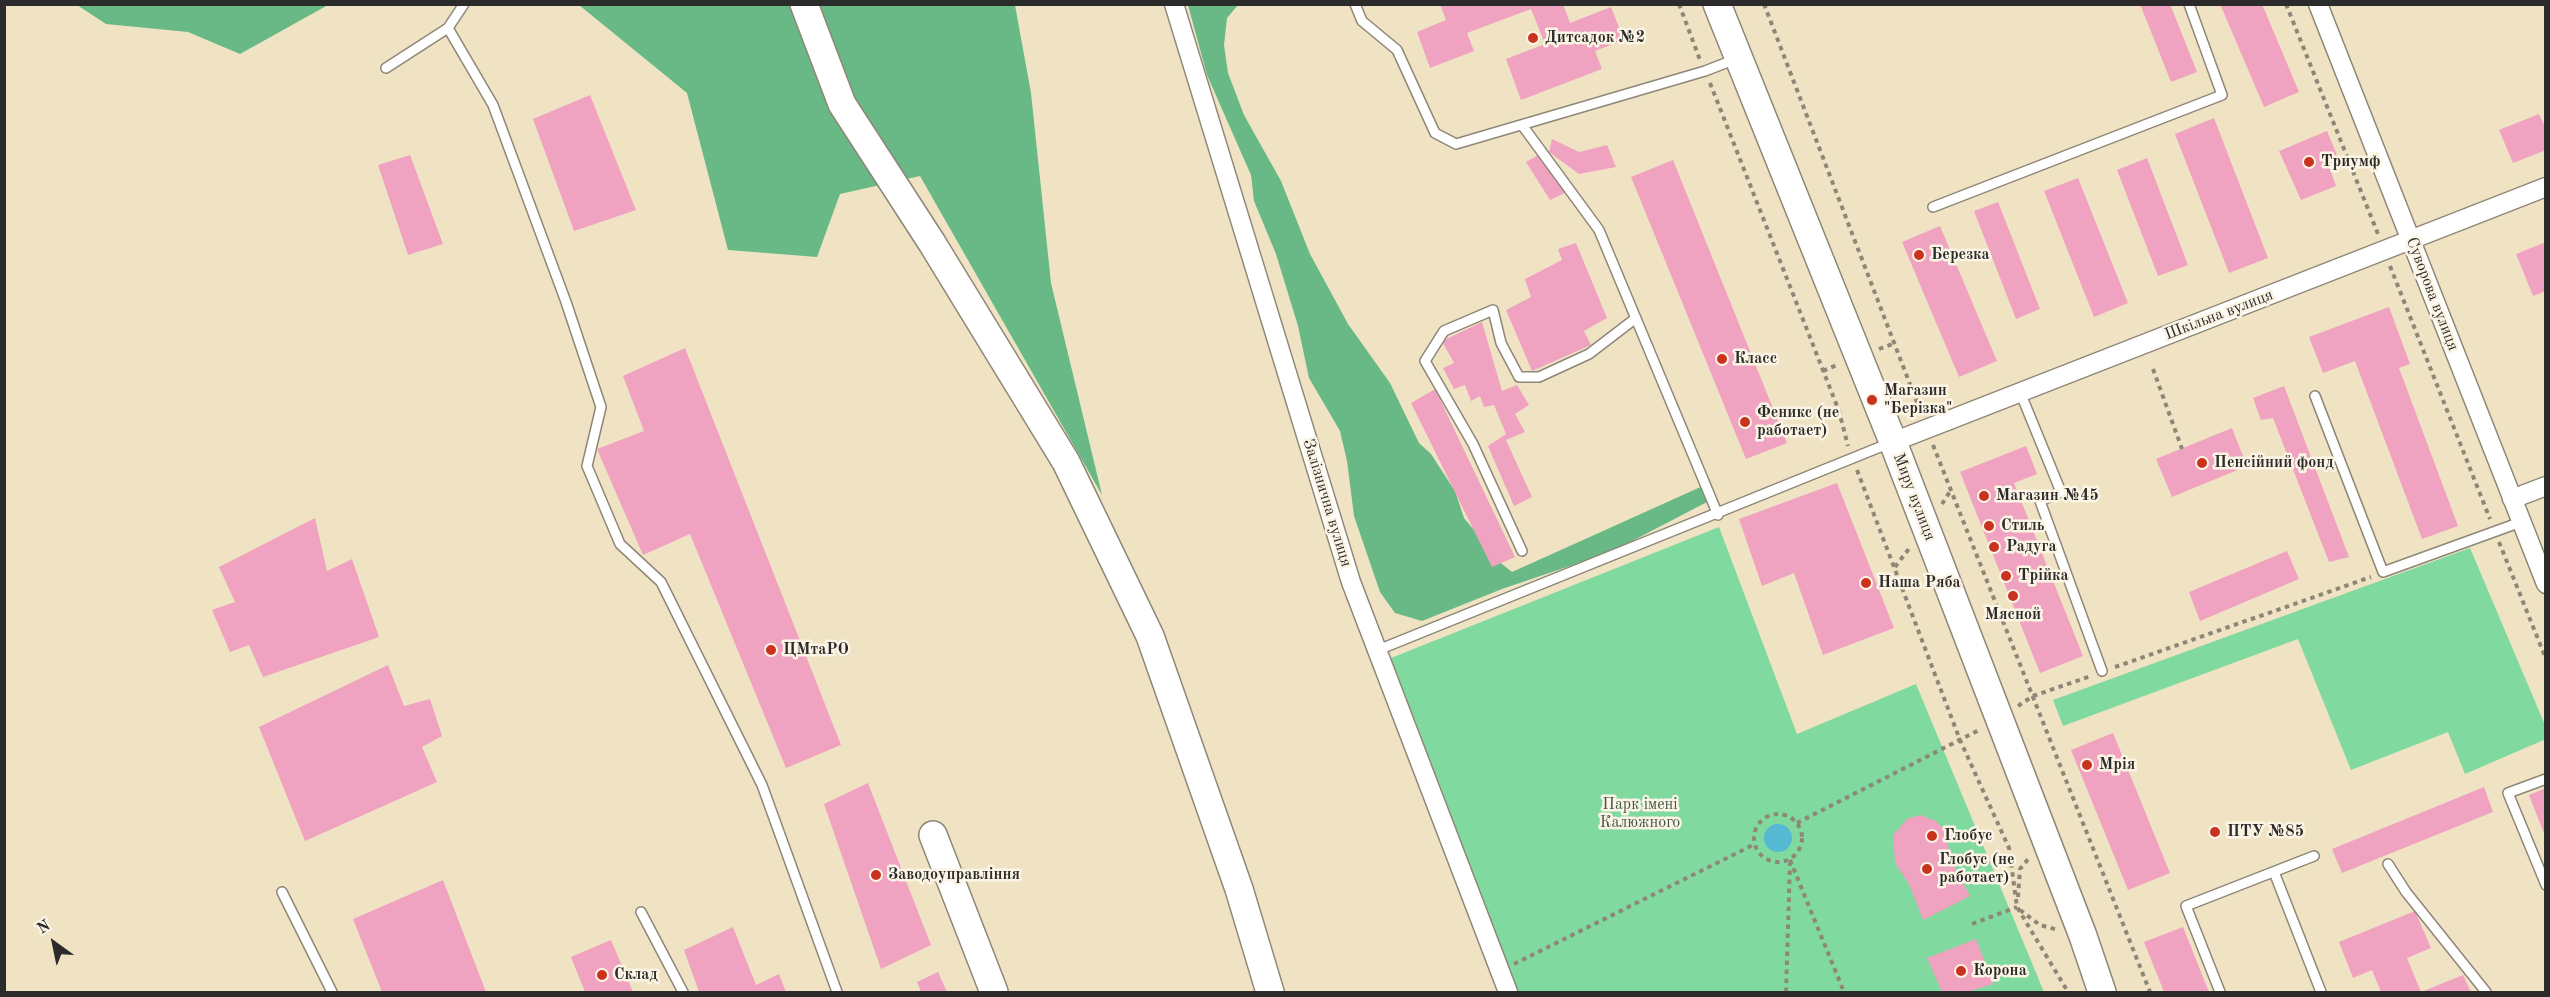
<!DOCTYPE html>
<html>
<head>
<meta charset="utf-8">
<style>
  body { margin:0 }
  #map { position:relative; width:2550px; height:997px; overflow:hidden; background:#f0e3c4; font-family:"Old Standard TT",serif }
  canvas { display:block }
  .frame { position:absolute; inset:0; border:6px solid #2b2b2b; pointer-events:none }
  .north { position:absolute; left:24px; top:913px; width:60px; height:60px; -webkit-text-stroke:4px #fcf5e5; paint-order:stroke; rotate:327deg; font-size:16px; font-weight:700; line-height:24px; text-align:center; color:#2b2b2b }
  .north::after { content:''; display:block; margin:auto; width:21px; height:27px; background:#2b2b2b; clip-path:polygon(50% 0,100% 100%,50% 72%,0 100%) }
</style>
</head>
<body>
<div id="map">
<canvas width="2550" height="997"></canvas>
<div class="frame"></div>
<div class="north">N</div>
</div>
<script>
const ctx = document.querySelector('canvas').getContext('2d');
ctx.lineJoin = 'round';
function paint(path, color) {
  ctx.fillStyle = color;
  ctx.fill(path, 'evenodd');
}
function poly(rows) {
  const path = new Path2D();
  for (const r of rows) {
    if (r.length === 3) {
      path.moveTo(r[0] + r[2], r[1]);
      path.arc(r[0], r[1], r[2], 0, 2 * Math.PI);
      continue;
    }
    path.moveTo(r[0], r[1]);
    for (let i = 2; i < r.length; i += 2) path.lineTo(r[i], r[i + 1]);
  }
  return path;
}
function trace(path, color, width, dash) {
  ctx.strokeStyle = color;
  ctx.lineWidth = width;
  ctx.lineCap = dash ? 'butt' : 'round';
  ctx.setLineDash(dash || []);
  ctx.stroke(path);
}
function drawText(font, color, halo, rows, align = 'center') {
  ctx.font = font + ' "Old Standard TT",serif';
  ctx.lineWidth = 5;
  ctx.setLineDash([]);
  ctx.textBaseline = 'middle';
  ctx.strokeStyle = halo;
  ctx.fillStyle = color;
  for (const [text, x, y, turn = 0] of rows) {
    ctx.save();
    ctx.translate(x, y);
    ctx.rotate((+turn || 0) * Math.PI / 180);
    ctx.textAlign = isNaN(turn) ? turn : align;
    if (halo) ctx.strokeText(text, 0, 0);
    ctx.fillText(text, 0, 0);
    ctx.restore();
  }
}
paint(poly([
  [1719,527,1797,734,1916,684,2044,992,1518,992,1391,658],
  [2470,548,2545,725,2546,739,2465,774,2448,732,2351,770,2298,639,2063,726,2053,700]
]), '#80d99e');
paint(poly([
  [77,5,328,5,240,54,188,32,106,24],
  [579,5,1015,5,1031,93,1051,283,1102,495,920,176,840,194,817,257,728,250,687,93],
  [1188,5,1238,5,1227,18,1224,45,1228,73,1244,115,1281,181,1310,254,1348,324,1390,383,1419,443,1431,454,1455,491,1464,518,1502,564,1512,572,1705,485,1709,501,1611,552,1502,589,1422,621,1395,613,1380,592,1354,516,1347,461,1340,431,1309,378,1298,326,1276,254,1254,201,1251,175,1207,75]
]), '#68b985');
paint(poly([
  [1778,838,14]
]), '#55b9d4');
paint(poly([
  [1440,4,1563,4,1570,23,1611,7,1624,40,1595,51,1602,69,1521,100,1506,59,1545,44,1531,9,1467,33,1474,51,1430,68,1417,32,1446,20],
  [2140,4,2170,4,2197,72,2171,82],
  [2220,4,2262,4,2299,92,2264,107],
  [590,95,636,210,574,231,533,119],
  [2539,114,2546,129,2546,150,2513,163,2499,130],
  [2214,118,2268,258,2229,273,2175,134],
  [2327,131,2337,155,2330,169,2336,186,2301,200,2279,151],
  [1552,139,1579,152,1607,145,1616,167,1579,174,1549,152],
  [1540,154,1567,192,1550,200,1526,162],
  [410,155,443,244,408,255,378,165],
  [2147,158,2188,265,2158,276,2117,170],
  [1673,160,1787,443,1746,459,1631,177],
  [2078,178,2128,303,2094,317,2044,191],
  [1998,202,2040,309,2016,319,1974,211],
  [1940,226,1997,361,1959,377,1902,242],
  [2546,242,2546,291,2533,296,2516,254],
  [1576,243,1607,318,1584,331,1591,345,1532,371,1506,310,1531,297,1525,279,1562,260,1558,249],
  [2389,307,2410,364,2399,368,2458,526,2422,539,2355,361,2323,373,2309,337],
  [1482,322,1502,391,1517,385,1529,405,1515,414,1525,432,1506,440,1532,497,1514,506,1488,446,1506,434,1494,405,1484,407,1480,396,1471,401,1465,385,1454,389,1443,368,1454,363,1442,341],
  [685,348,841,745,786,768,690,534,643,555,597,449,644,431,623,376],
  [2284,386,2349,557,2329,562,2273,418,2261,420,2253,398],
  [1435,389,1515,557,1492,567,1411,403],
  [2232,428,2247,466,2172,497,2156,459],
  [2026,446,2037,474,2014,483,2083,656,2040,673,1960,472],
  [1837,483,1894,628,1823,655,1794,573,1762,586,1739,519],
  [315,518,327,571,352,559,379,637,263,677,249,645,230,652,212,610,235,602,219,567],
  [2287,551,2299,579,2200,621,2189,592],
  [388,665,404,706,430,699,442,736,422,747,437,782,305,841,259,727],
  [2113,733,2170,873,2128,890,2071,750],
  [868,783,931,945,881,969,824,804],
  [2484,787,2493,812,2342,873,2332,849],
  [2546,788,2546,836,2545,836,2529,795],
  [1920,815,1936,821,1945,830,1951,860,1970,896,1923,920,1909,884,1895,863,1894,847,1894,834,1907,819],
  [443,880,486,992,382,992,353,919],
  [2415,911,2431,948,2407,958,2421,992,2463,975,2471,992,2381,992,2372,970,2353,978,2339,942],
  [733,927,756,985,779,974,786,992,699,992,684,950],
  [2183,927,2209,992,2164,992,2144,942],
  [1976,939,1993,984,1967,992,1942,992,1927,958],
  [611,940,633,992,585,992,571,957],
  [938,972,947,992,921,992,917,982]
]), '#efa3c0');
const lane = poly([
  [1355,4,1362,21,1397,50,1435,133,1456,144,1705,71,1736,59],
  [448,28,493,105,566,302,601,407,587,466,620,544,661,582,762,785,837,992],
  [386,68,448,28,464,4],
  [1522,125,1599,230,1718,515],
  [1933,207,2222,95,2189,4],
  [2020,392,2061,492,2040,501,2102,671],
  [2315,396,2383,572,2521,522],
  [1522,551,1473,444,1425,361,1444,331,1493,310,1501,343,1519,377,1539,377,1589,354,1636,318],
  [1378,650,1890,443],
  [2546,779,2508,793,2546,885],
  [2388,864,2406,892,2486,992],
  [2274,872,2321,992],
  [282,892,332,992],
  [641,912,683,992],
  [2220,992,2186,906,2314,856]
]);
const street = poly([
  [1174,4,1351,582,1508,992],
  [2318,4,2546,584],
  [1893,442,2546,187],
  [2512,499,2546,486]
]);
const secondary = poly([
  [804,4,842,104,932,243,1066,462,1150,636,1239,889,1270,992],
  [1717,4,1893,442,2083,936,2102,992],
  [933,835,994,992]
]);
trace(lane, '#8e8778', 12);
trace(street, '#8e8778', 21);
trace(secondary, '#8e8778', 30);
trace(poly([
  [1679,4,1700,60],
  [1764,4,1921,413],
  [2286,4,2378,234],
  [1710,83,1839,411,1848,446],
  [2390,266,2490,519],
  [1879,349,1895,343],
  [2153,369,2182,449],
  [1823,371,1839,364],
  [1933,445,2150,992],
  [1857,470,1960,740,2009,848,2017,907,2068,992],
  [1942,504,1951,490],
  [2499,542,2546,659],
  [1895,567,1911,546],
  [2115,667,2371,577],
  [2018,706,2033,696,2091,676],
  [1778,838,24],
  [1797,823,1981,729],
  [1790,860,1844,992],
  [2018,897,2020,869,2029,858],
  [2020,910,2040,925,2058,930],
  [1972,924,2017,907],
  [1514,964,1755,844],
  [1786,992,1790,863]
]), '#8e8778', 4, [4.5, 4.5]);
trace(lane, '#fff', 9);
trace(street, '#fff', 18);
trace(secondary, '#fff', 27);
for (const [x, y, r, color] of [
  [1533,38,6,"#c8321e"],
  [2309,162,6,"#c8321e"],
  [1919,255,6,"#c8321e"],
  [1722,359,6,"#c8321e"],
  [1872,400,6,"#c8321e"],
  [1745,422,6,"#c8321e"],
  [2202,463,6,"#c8321e"],
  [1984,496,6,"#c8321e"],
  [1989,526,6,"#c8321e"],
  [1994,547,6,"#c8321e"],
  [2006,576,6,"#c8321e"],
  [1866,583,6,"#c8321e"],
  [2013,596,6,"#c8321e"],
  [771,650,6,"#c8321e"],
  [2087,765,6,"#c8321e"],
  [2215,832,6,"#c8321e"],
  [1932,836,6,"#c8321e"],
  [1927,869,6,"#c8321e"],
  [876,875,6,"#c8321e"],
  [1961,971,6,"#c8321e"],
  [602,975,6,"#c8321e"]
]) {
  const dot = new Path2D();
  dot.arc(x, y, r, 0, 2 * Math.PI);
  ctx.fillStyle = color;
  ctx.fill(dot);
  trace(dot, '#fcf5e5', 2);
}
drawText('bold 16px', '#2b2b2b', '#fcf5e5', [
  ["Дитсадок №2",1545,38],
  ["Триумф",2321,162],
  ["Березка",1931,255],
  ["Класс",1734,359],
  ["Магазин",1884,391],
  ["\"Берізка\"",1884,409],
  ["Феникс (не",1757,413],
  ["работает)",1757,431],
  ["Пенсійний фонд",2214,463],
  ["Магазин №45",1996,496],
  ["Стиль",2001,526],
  ["Радуга",2006,547],
  ["Трійка",2018,576],
  ["Наша Ряба",1878,583],
  ["Мясной",2013,615,"center"],
  ["ЦМтаРО",783,650],
  ["Мрія",2099,765],
  ["ПТУ №85",2227,832],
  ["Глобус",1944,836],
  ["Глобус (не",1939,860],
  ["работает)",1939,878],
  ["Заводоуправління",888,875],
  ["Корона",1973,971],
  ["Склад",614,975]
], 'left');
drawText('16px', '#2b2b2b', '#fcf5e5', [
  ["Суворова вулиця",2432,294,69],
  ["Шкільна вулиця",2219,315,-21],
  ["Миру вулиця",1914,497,69],
  ["Залізнична вулиця",1327,503,73]
]);
drawText('16px', '#405648', '#fcf5e5', [
  ["Парк імені",1640,805],
  ["Калюжного",1640,823]
]);
</script>
</body>
</html>
